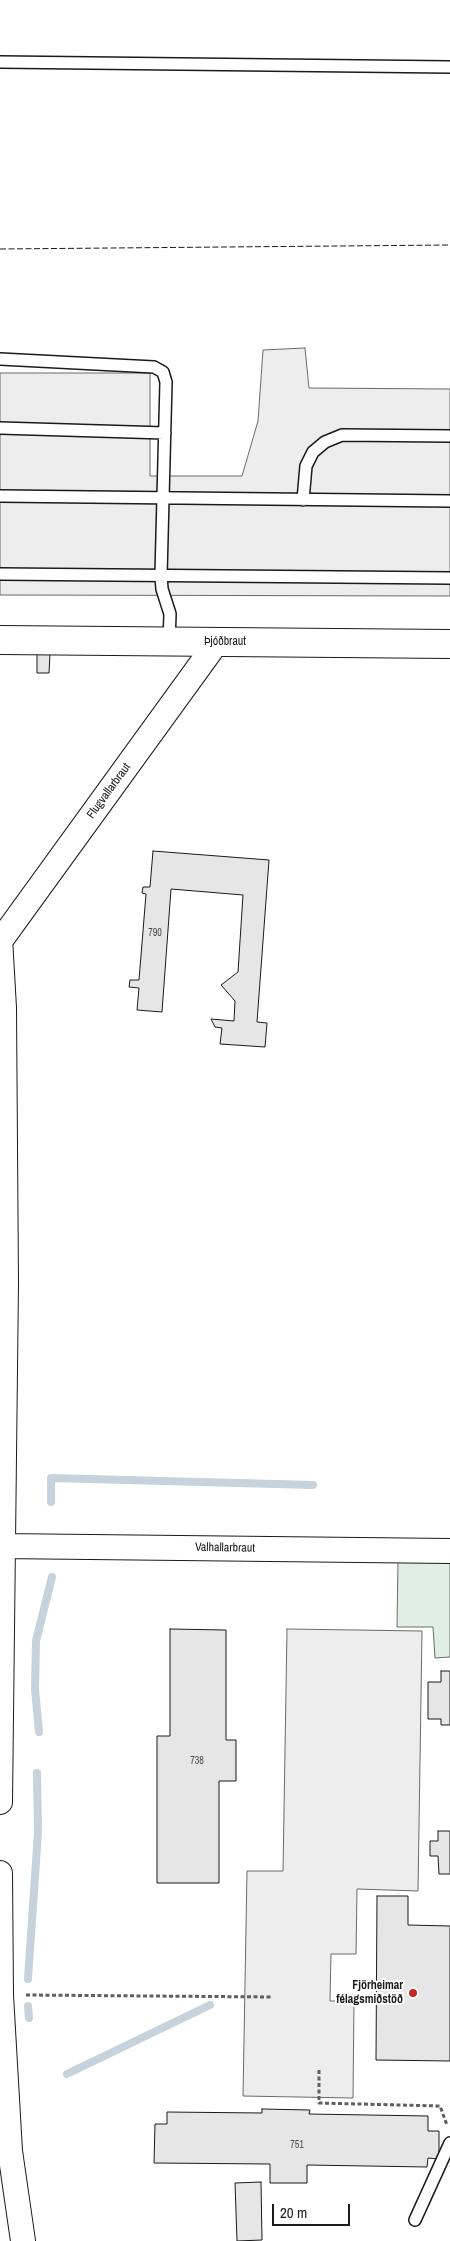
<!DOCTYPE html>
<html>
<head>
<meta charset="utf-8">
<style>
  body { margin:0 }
  #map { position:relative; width:450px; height:2241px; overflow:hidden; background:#fff; font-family:"Archivo Narrow",sans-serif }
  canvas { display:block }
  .scale { position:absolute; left:272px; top:2204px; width:78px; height:22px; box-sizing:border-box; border:2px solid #1a1a1a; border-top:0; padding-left:6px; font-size:15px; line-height:18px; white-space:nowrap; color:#1a1a1a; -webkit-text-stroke:4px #fff; paint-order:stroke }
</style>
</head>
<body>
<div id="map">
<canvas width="450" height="2241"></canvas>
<div class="scale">20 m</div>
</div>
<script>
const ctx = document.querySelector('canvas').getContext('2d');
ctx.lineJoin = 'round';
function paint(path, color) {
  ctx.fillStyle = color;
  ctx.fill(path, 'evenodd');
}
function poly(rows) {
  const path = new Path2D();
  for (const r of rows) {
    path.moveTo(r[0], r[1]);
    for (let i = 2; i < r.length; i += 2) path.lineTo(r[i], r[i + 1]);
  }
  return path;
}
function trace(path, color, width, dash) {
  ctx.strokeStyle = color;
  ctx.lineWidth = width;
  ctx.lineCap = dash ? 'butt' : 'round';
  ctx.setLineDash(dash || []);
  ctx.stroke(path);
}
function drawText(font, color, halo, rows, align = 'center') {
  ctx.font = font + ' "Archivo Narrow",sans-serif';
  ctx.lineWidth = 4;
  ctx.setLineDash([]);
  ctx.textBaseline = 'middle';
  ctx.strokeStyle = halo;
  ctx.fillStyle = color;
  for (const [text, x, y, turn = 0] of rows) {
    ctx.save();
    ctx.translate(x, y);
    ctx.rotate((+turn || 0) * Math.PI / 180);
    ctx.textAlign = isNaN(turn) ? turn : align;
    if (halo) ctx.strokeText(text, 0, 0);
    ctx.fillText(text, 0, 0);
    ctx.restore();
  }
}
const green = poly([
  [398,1561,450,1562,450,1657,435,1658,433,1627,397,1627,398,1561]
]);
paint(green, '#e0efe3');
trace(green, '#6a6a6a', 1);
const parking = poly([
  [305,348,309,388,450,389,450,596,0,595,0,373,150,373,150,476,242,476,258,421,263,350,305,348],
  [287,1629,422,1631,418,1891,357,1889,356,1954,331,1954,330,2001,354,2001,353,2098,243,2096,247,1871,283,1871,287,1629]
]);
paint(parking, '#ededed');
trace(parking, '#6a6a6a', 1);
trace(poly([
  [51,1502,51,1478,313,1485],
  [39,1732,35,1689,36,1641,52,1577],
  [28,1979,38,1832,37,1773],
  [28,2006,29,2018],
  [67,2074,210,2005]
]), '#c6d2dc', 8);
const building = poly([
  [37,654,50,654,49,673,37,673,37,654],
  [153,851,269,860,257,1022,267,1023,265,1047,220,1044,222,1028,215,1027,211,1019,234,1021,235,1001,221,985,238,972,243,895,171,889,162,1012,137,1010,139,988,129,987,130,980,139,980,146,894,142,893,143,887,150,887,153,851],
  [170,1629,226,1630,226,1740,236,1740,236,1781,219,1781,219,1883,157,1883,157,1736,170,1736,170,1629],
  [441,1671,450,1671,450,1725,441,1725,441,1719,428,1719,428,1682,441,1682,441,1671],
  [438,1831,450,1831,450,1874,439,1874,438,1856,430,1856,430,1841,438,1841,438,1831],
  [377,1896,408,1896,408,1925,450,1926,450,2061,376,2060,377,1896],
  [262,2109,310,2110,309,2114,428,2116,428,2131,439,2131,439,2159,428,2158,427,2167,307,2165,307,2183,270,2183,270,2164,154,2163,155,2124,167,2124,167,2112,262,2113,262,2109],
  [261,2182,262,2240,237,2241,235,2183,261,2182]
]);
paint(building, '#e6e6e6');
trace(building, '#1a1a1a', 1);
const service = poly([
  [0,62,450,67],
  [0,359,154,367,163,372,166,382,161,575,162,589,170,614,169,642],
  [0,428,165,433],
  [0,496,450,501],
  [303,500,306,466,313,452,325,442,342,435,450,436],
  [0,574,450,578],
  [415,2220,450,2143]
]);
const minor = poly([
  [0,938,4,1008,6,1283,0,1802],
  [1,940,217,642],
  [0,1546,450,1551],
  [0,1873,1,1995,10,2151,23,2241]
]);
const tertiary = poly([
  [0,640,450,644]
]);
trace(service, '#1a1a1a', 14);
trace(minor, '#1a1a1a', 26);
trace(tertiary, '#1a1a1a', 30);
trace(poly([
  [26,1995,273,1997],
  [319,2070,319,2103,440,2106,447,2125]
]), '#5f5f5f', 3, [4, 2.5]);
trace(service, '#fff', 11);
trace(minor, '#fff', 24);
trace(tertiary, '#fff', 28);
trace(poly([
  [0,249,450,245]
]), '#1a1a1a', 1, [6, 2.5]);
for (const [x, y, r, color] of [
  [413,1993,5,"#c62828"]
]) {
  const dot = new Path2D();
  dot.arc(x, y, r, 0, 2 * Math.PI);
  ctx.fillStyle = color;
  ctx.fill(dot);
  trace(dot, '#fff', 2);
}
drawText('10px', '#4d4d4d', null, [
  ["790",155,933],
  ["738",197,1761],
  ["751",297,2145]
]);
drawText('12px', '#1a1a1a', '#fff', [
  ["Þjóðbraut",225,642],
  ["Flugvallarbraut",109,791,-54],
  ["Valhallarbraut",225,1548,1]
]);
drawText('bold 12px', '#1a1a1a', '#fff', [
  ["Fjörheimar",403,1986],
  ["félagsmiðstöð",403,2000]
], 'right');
</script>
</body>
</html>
